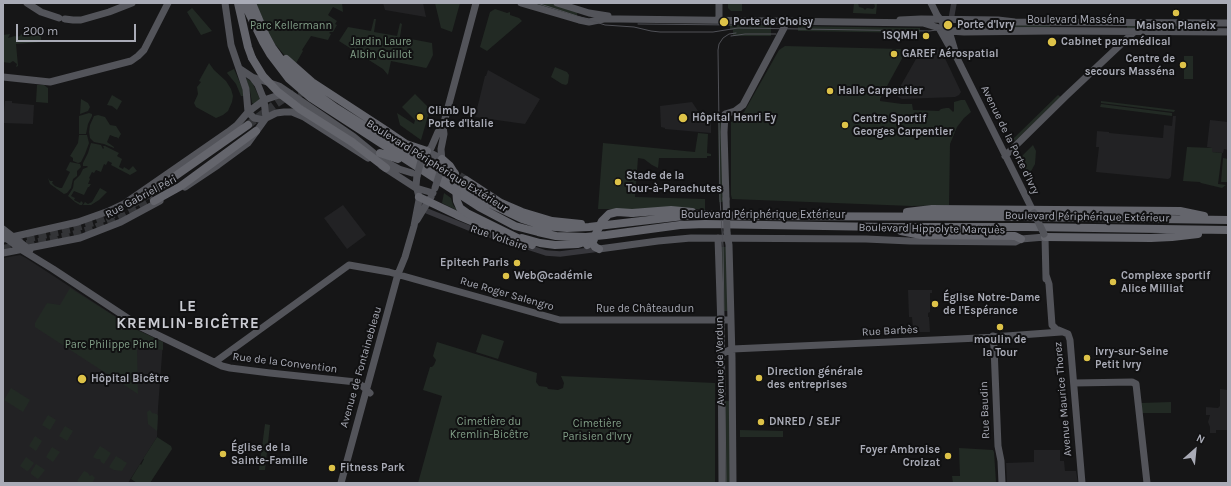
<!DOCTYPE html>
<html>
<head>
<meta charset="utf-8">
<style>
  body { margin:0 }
  #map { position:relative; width:1231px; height:486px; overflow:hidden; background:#161617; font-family:Karla,sans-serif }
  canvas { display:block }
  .frame { position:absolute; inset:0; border:4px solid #a9abb6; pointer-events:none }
  .north { position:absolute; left:1175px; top:430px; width:40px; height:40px; -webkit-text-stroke:3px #111112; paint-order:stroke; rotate:27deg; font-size:11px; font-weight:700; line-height:16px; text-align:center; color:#a9abb6 }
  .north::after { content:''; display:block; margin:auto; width:14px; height:18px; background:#a9abb6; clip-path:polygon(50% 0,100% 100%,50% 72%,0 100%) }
  .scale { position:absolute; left:16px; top:24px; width:120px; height:18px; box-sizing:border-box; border:2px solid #a9abb6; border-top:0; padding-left:5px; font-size:12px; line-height:14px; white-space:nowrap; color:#a9abb6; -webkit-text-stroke:3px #111112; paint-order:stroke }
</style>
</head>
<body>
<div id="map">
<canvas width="1231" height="486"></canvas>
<div class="frame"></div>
<div class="north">N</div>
<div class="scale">200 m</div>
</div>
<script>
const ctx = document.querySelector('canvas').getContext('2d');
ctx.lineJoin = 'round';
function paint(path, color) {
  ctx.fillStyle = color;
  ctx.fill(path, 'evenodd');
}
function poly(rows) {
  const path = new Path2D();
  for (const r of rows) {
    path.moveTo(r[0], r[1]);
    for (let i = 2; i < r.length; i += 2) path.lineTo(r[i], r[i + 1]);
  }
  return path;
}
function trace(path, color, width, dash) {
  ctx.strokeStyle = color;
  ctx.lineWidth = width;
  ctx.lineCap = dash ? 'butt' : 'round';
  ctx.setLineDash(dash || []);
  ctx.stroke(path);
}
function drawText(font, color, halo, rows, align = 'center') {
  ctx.font = font + ' Karla,sans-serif';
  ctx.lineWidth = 4;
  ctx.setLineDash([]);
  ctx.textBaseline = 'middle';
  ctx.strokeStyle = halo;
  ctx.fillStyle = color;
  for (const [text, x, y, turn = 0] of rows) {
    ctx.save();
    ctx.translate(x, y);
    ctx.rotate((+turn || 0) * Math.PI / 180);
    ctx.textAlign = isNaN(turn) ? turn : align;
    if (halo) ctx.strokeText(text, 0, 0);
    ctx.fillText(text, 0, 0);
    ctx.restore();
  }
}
paint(poly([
  [383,3,423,3,426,17,385,10],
  [925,49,937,49,942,52,961,92,959,95,955,97,902,99,898,97,896,94,920,52,924,50],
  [488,70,540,99,525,124,475,117,485,76,486,76],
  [5,101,12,101,12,103,34,105,33,124,3,123],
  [692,102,700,114,711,120,711,133,665,129,665,128,661,127,660,106],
  [1173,116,1176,116,1171,176,1170,178,1168,179,1096,172,1099,147,1096,147,1097,131,1109,132,1109,133,1163,138,1164,125,1172,126],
  [1210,120,1228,122,1228,150,1224,149,1223,153,1212,152,1212,148,1207,147],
  [343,205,366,235,347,249,324,218],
  [20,255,26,258,133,328,163,342,158,408,157,437,128,483,3,483,3,258],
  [908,290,932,290,932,293,930,293,930,312,928,313,928,317,929,317,930,332,915,332,915,328,913,328,912,317,909,317],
  [1220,389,1228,390,1228,430,1216,430,1216,433,1210,433,1210,427,1208,422,1210,415,1206,415,1206,407,1218,408,1220,406],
  [1034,450,1060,450,1060,461,1064,461,1065,471,1076,471,1078,483,1007,483,1006,463,1034,462]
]), '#222224');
paint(poly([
  [256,3,342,3,343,12,333,7,328,15,337,21,335,24,337,25,333,32,330,32,329,33,331,34,328,40,311,36,302,50,303,51,295,65,286,57,275,44,267,30],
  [435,3,460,3,452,32,441,28],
  [528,3,551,3,578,12,576,17],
  [728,3,742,3,742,11,731,11,728,8],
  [854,3,858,3,859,7,863,8,865,10,867,8,873,9,875,7,874,3,877,3,876,14,853,13],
  [192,8,193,9,212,31,201,35,187,12],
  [495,9,507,13,510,12,510,15,519,18,522,21,487,51,480,47,490,12],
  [374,19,376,19,374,32,397,36,400,23,402,24,400,37,432,43,433,55,427,67,426,68,391,61,388,75,383,69,339,41,348,27,371,31],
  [999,24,1050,25,1050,29,999,28],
  [730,25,771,25,771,36,733,36,733,30,730,30],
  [1127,25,1214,25,1214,30,1127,30],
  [798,26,920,28,920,33,798,31],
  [10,34,8,38,15,36,17,37,20,36,21,34,25,37,34,35,37,36,39,34,41,36,41,42,16,44,18,66,16,67,17,64,13,61,10,63,3,62,3,35],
  [785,46,901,49,905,53,880,99,880,101,902,104,912,104,913,110,939,111,941,109,946,108,949,108,953,112,954,111,954,102,961,100,965,100,971,112,964,118,957,127,950,144,949,205,912,206,732,199,731,195,731,122,737,119,744,112,779,50],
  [1184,56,1193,56,1193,79,1184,79],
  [209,63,214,70,226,81,231,89,233,96,232,102,228,111,223,115,216,118,196,107,194,103,198,94,197,87,201,82,199,81],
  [555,67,567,72,569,75,568,83,566,85,562,84,551,77],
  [234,69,243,90,244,96,241,96,236,84,227,73,228,72],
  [246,78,252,82,260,99,254,104,252,103,250,91],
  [37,85,44,85,48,88,48,103,36,102],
  [415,94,430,109,421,140,400,125,397,113,414,124,415,120,402,107],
  [112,95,122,101,117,110,112,106,107,105],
  [1058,95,1061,97,1015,141,1013,139],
  [81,99,88,103,90,107,88,111,80,114],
  [1101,101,1175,110,1174,112,1101,103],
  [1101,104,1172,113,1172,116,1100,107],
  [89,113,92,114,92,116,88,124,86,134,79,134,79,116],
  [98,115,105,117,110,125,116,126,121,134,118,139,118,138,116,137,115,137,110,135,107,142,114,147,114,148,104,144,94,142,90,138,89,132,90,125,94,116],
  [718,122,722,122,723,202,719,202],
  [698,133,708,134,707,153,711,154,711,156,707,156,707,158,659,158,658,168,652,165,644,159,638,158,635,197,705,199,705,210,677,207,637,209,598,209,603,143,695,152],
  [79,135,87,135,89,143,85,154,81,162,78,163,73,161,73,158,70,156,78,143],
  [91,143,101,145,103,149,104,148,103,146,105,146,119,153,117,156,122,159,119,167,123,169,124,167,129,170,133,166,137,171,130,175,111,165,112,163,108,161,106,165,104,164,101,172,96,170,94,173,92,172,89,178,90,179,88,184,91,184,89,187,88,187,84,195,74,191,71,196,75,198,74,200,80,203,81,201,83,203,82,205,80,205,75,202,68,196,73,188,74,181,80,175,83,169,88,167,87,166,83,166,83,163,88,153],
  [1033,145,1036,151,1035,164,1030,173,1027,175,1019,159],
  [1187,147,1212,148,1212,152,1222,153,1218,184,1226,185,1222,188,1201,183,1200,182,1183,181],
  [1223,158,1228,159,1228,182,1221,182],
  [70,162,80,164,81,167,77,171,77,176,73,179,71,188,67,193,64,194,50,184,48,178,50,181,53,181,52,183,55,186,60,188,62,188,70,172,66,170],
  [100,188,107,192,99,200,91,205,83,205,85,202,88,204,92,202],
  [444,193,451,198,453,205,458,211,442,203],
  [720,247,727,247,728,311,722,311],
  [70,288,133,328,163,342,163,350,137,347,138,394,35,327,35,323,47,303,60,305],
  [482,334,504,341,498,359,476,352],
  [437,342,537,373,536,382,539,386,547,387,548,389,558,390,563,388,564,383,561,376,715,383,715,483,418,483,442,396,423,390,430,367,432,367,434,365,436,360,433,356],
  [11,388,30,400,23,412,4,400],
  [722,401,731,401,731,483,723,483],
  [1171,402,1171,413,1142,413,1141,403],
  [150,410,152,413,157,414,158,416,157,431,148,424,147,412],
  [48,415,56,420,50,430,42,425],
  [265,424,270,425,265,470,259,470],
  [65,426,73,431,67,441,59,436],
  [740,430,783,431,783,437,740,437],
  [35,436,42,441,36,451,29,446],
  [157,437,171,446,172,449,150,483,137,483,131,479,140,464,141,465,144,459,143,459],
  [100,446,111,453,104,464,101,462,100,459,97,459,93,457],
  [52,447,60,452,53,462,46,457],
  [959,448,993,450,994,452,996,482,953,483,952,476,960,476],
  [116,456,127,463,122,471,114,470,109,467],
  [26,457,34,463,29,470,27,471,20,466],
  [36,464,45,470,38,479,31,474,31,472],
  [84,471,88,473,90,476,92,475,95,478,92,483,80,483,77,481]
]), '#222a24');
trace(poly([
  [248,125,274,105,288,96,297,93,310,92],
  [419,150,466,180],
  [131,205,149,194],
  [15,241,71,229,94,222,114,214],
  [3,249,72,235,95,228,125,214,153,199]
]), '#333437', 8, [8, 4]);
trace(poly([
  [949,31,954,3],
  [421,205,427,211,469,228,546,253,560,254,599,249]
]), '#37373c', 5.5);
trace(poly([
  [27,3,41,12,59,18],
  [225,3,231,45,246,89,248,112],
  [521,3,579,20,589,22,604,19,620,19,923,23,949,31,964,32,1051,31,1228,32],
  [557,3,589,13,608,16],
  [931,3,937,15,949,31,955,51],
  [65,19,73,20,81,20,109,12,132,3],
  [900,20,921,19,998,20,1015,22,1228,23],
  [719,21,719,3],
  [939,28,948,44,955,54,1034,213],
  [240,69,252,77,258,85,264,100,266,118],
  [3,77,50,82,131,61,138,56,144,50,168,3],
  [252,77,279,86,354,137,381,159,399,169,412,173],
  [248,112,254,118,264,120],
  [427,151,442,159],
  [423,154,431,148,438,132,443,126],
  [1005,156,1066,96,1134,32],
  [382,166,416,188,433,193],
  [441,169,442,162,441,149,444,134,443,126,476,3],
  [185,187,218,165,248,143,266,118,276,113,284,112,292,112,304,117,368,158],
  [726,199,724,132,725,114,735,111,743,105,784,28,786,19],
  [417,220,431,197],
  [3,229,30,250],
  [727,233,729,245,732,358,733,483],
  [1044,234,1045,237,1046,279],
  [3,236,22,250,53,269,141,327,222,366,230,368,270,373,356,382,361,385,370,393],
  [718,238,721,327,722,483],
  [3,239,78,222,109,211,124,204,228,132,237,125,248,112,264,100,279,95,295,98],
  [599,249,658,241,691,238,866,239,910,241,1015,242,1021,239,1045,237],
  [3,253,80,238,121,222,160,201],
  [1046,275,1049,284,1052,325,1056,329,1068,334,1070,340,1082,483],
  [993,336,994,347,998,446,1001,461,1002,483],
  [721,354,732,349,979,338,1061,332],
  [215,362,349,265,389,272,560,320,730,320],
  [1074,383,1132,382,1136,384,1147,483],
  [341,483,398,274,405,257,414,226,419,200,419,197,416,185,417,176]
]), '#53545a', 7);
trace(poly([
  [238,3,248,47,252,58],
  [244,3,263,42,270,54,289,79,311,98,479,207,515,226,538,232,556,236,586,237,606,235,680,225,705,224,884,227,1027,227,1228,230],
  [252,3,266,36,272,47,285,65,304,85,336,108,486,202,522,219,544,226,567,228,589,227,701,214,740,216,1022,217,1228,220],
  [286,59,312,82,384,129,406,144,427,151],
  [352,142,386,168],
  [380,153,398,159],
  [442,159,450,166,455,174],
  [466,180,501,203,522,212,552,221,581,224],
  [149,194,171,179,248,125],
  [419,197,457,215,483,226,495,230],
  [154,201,181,186,256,131],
  [907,212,932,209,1180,211,1204,216],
  [632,213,671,210,692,212],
  [901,231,921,235,1015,236,1021,239],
  [1045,237,1151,238,1172,237,1198,234],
  [522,238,540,243,555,245,578,244,594,239],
  [587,245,592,242,595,247,599,249]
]), '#64656c', 8);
trace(poly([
  [537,3,605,25,634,27,651,31,660,32,713,32,738,28,929,31,961,27,1228,29],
  [638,24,732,25],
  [731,36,745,34,776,34],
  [726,483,724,320,723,246,720,199,718,50,719,44,723,38,729,34,736,33]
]), '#505157', 1);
trace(poly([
  [417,176,422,157],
  [435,188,441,169],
  [726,199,727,232],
  [1034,213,1044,234]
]), '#53545a', 7);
trace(poly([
  [252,58,263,76,278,92,300,109,352,142],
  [455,174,457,201,460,208,467,213,532,245],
  [592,242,602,221,609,214,617,212,632,213]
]), '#64656c', 8);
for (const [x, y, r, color] of [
  [1176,13,4,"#ddc248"],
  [724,22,5,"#ddc248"],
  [948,25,5,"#ddc248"],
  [926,36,4,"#ddc248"],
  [1052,42,5,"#ddc248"],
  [894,54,4,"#ddc248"],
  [1183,65,4,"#ddc248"],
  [830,91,4,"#ddc248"],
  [420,117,4,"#ddc248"],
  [683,118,5,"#ddc248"],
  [845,125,4,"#ddc248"],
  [618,182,4,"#ddc248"],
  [517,263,4,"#ddc248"],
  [506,276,4,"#ddc248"],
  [1113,282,4,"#ddc248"],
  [935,304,4,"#ddc248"],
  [1000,327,4,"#ddc248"],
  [1087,358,4,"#ddc248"],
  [759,378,4,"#ddc248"],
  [82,379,5,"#ddc248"],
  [761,422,4,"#ddc248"],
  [223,454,4,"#ddc248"],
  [948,456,4,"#ddc248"],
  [332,468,4,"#ddc248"]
]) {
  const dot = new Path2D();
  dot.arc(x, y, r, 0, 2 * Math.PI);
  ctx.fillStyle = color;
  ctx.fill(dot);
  trace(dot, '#111112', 1.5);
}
drawText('11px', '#a9abb6', '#111112', [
  ["Boulevard Masséna",1076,20],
  ["Avenue de la Porte d'Ivry",1010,140,64],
  ["Boulevard Périphérique Extérieur",437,166,32],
  ["Rue Gabriel Péri",141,197,-28],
  ["Boulevard Périphérique Extérieur",763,215],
  ["Boulevard Périphérique Extérieur",1087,217,1],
  ["Boulevard Hippolyte Marquès",932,229,1],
  ["Rue Voltaire",499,238,19],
  ["Rue Roger Salengro",507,294,16],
  ["Rue de Châteaudun",645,309],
  ["Rue Barbès",890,331,-3],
  ["Avenue de Verdun",720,361,-91],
  ["Rue de la Convention",285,363,7],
  ["Avenue de Fontainebleau",361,367,-74],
  ["Avenue Maurice Thorez",1063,399,-95],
  ["Rue Baudin",985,410,-92]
]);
drawText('bold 11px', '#a9abb6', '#111112', [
  ["Porte de Choisy",733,22],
  ["Porte d'Ivry",957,25],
  ["Maison Planeix",1176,26,"center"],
  ["1SQMH",918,36,"right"],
  ["Cabinet paramédical",1061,42],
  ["GAREF Aérospatial",902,54],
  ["Centre de",1175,59,"right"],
  ["secours Masséna",1175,72,"right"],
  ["Halle Carpentier",838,91],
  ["Climb Up",428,111],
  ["Porte d'Italie",428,124],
  ["Hôpital Henri Ey",692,118],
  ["Centre Sportif",853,119],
  ["Georges Carpentier",853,132],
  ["Stade de la",626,176],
  ["Tour-à-Parachutes",626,189],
  ["Epitech Paris",509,263,"right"],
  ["Web@cadémie",514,276],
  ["Complexe sportif",1121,276],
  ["Alice Milliat",1121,289],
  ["Église Notre-Dame",943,298],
  ["de l'Espérance",943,311],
  ["moulin de",1000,340,"center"],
  ["la Tour",1000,353,"center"],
  ["Ivry-sur-Seine",1095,352],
  ["Petit Ivry",1095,365],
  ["Direction générale",767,372],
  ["des entreprises",767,385],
  ["Hôpital Bicêtre",91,379],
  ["DNRED / SEJF",769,422],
  ["Église de la",231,448],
  ["Sainte-Famille",231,461],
  ["Foyer Ambroise",940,450,"right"],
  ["Croizat",940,463,"right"],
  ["Fitness Park",340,468]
], 'left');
drawText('11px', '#829f88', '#111112', [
  ["Parc Kellermann",291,26],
  ["Jardin Laure",381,42],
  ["Albin Guillot",381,55],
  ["Parc Philippe Pinel",111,345],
  ["Cimetière du",489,422],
  ["Kremlin-Bicêtre",489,435],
  ["Cimetière",597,424],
  ["Parisien d'Ivry",597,437]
]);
ctx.letterSpacing = '1px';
drawText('bold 15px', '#cacbd2', '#111112', [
  ["LE",188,307],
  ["KREMLIN-BICÊTRE",188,324]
]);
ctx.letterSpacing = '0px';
</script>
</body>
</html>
